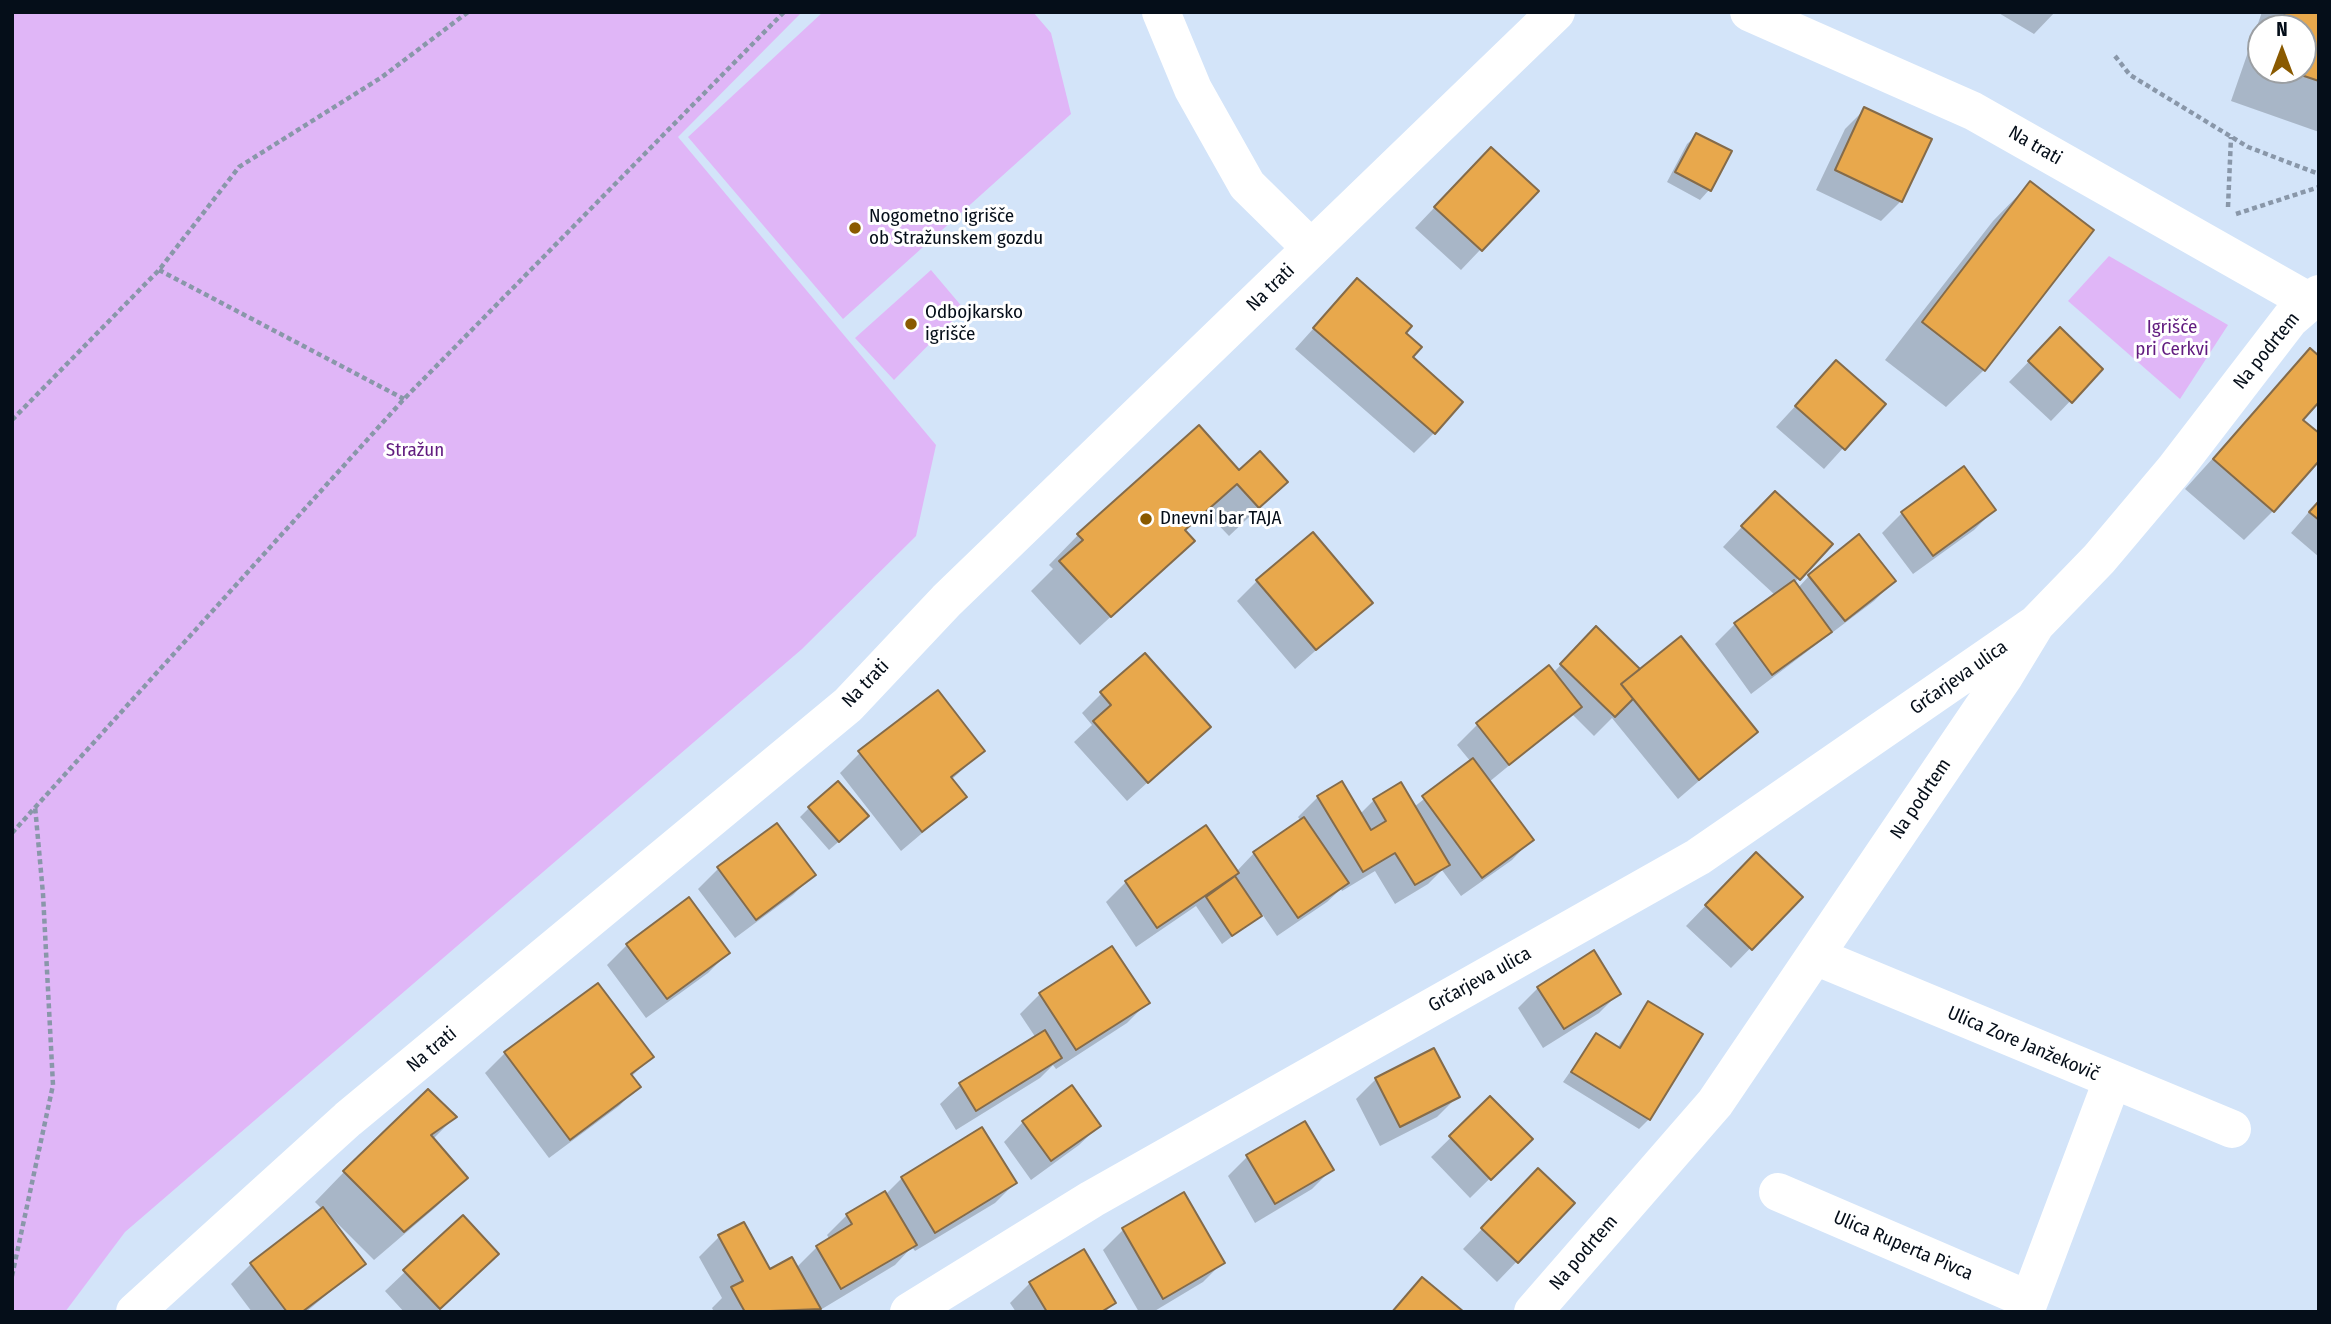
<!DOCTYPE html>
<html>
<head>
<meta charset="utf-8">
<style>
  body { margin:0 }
  #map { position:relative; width:2331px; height:1324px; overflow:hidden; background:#d3e4f9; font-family:"Fira Sans Condensed",sans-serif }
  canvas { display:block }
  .frame { position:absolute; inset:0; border:14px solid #050e19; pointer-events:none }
  .north { position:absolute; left:2247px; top:14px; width:70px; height:70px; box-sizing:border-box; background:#fff; border:2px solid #9b9fa3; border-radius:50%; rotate:0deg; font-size:19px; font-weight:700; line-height:28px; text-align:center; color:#050e19 }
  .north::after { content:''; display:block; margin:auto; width:24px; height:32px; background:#8a5a00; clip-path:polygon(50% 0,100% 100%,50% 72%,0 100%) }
</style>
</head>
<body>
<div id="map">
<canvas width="2331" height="1324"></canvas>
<div class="frame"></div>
<div class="north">N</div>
</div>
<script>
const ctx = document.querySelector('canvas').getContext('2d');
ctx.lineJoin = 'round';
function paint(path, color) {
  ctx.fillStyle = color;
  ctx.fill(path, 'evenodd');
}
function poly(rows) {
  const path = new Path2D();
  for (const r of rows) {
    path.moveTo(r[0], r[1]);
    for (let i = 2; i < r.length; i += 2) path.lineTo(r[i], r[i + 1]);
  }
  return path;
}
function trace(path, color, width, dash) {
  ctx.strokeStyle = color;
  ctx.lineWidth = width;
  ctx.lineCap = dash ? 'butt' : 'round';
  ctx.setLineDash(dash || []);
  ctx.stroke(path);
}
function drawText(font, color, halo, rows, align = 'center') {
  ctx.font = font + ' "Fira Sans Condensed",sans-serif';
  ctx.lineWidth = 6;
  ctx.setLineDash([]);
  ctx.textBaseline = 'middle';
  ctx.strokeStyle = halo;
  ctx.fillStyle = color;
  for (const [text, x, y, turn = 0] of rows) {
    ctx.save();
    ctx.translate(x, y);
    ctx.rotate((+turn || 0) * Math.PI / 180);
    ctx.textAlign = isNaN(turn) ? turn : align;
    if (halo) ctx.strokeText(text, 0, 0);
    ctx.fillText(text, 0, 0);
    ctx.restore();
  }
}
paint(poly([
  [12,12,802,12,678,137,936,445,916,536,802,649,125,1232,65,1312,12,1312],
  [823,12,1033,12,1051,33,1071,114,843,319,688,137],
  [2109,256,2228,325,2180,399,2068,301],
  [931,270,964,309,894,380,855,338]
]), '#e0b6f7');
paint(poly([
  [1997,12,2055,12,2034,34],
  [2262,12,2319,12,2319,132,2231,101],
  [2261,28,2303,28,2303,70,2261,70],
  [1865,109,1930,140,1901,201,1881,221,1816,190,1845,129],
  [1697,135,1729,152,1709,190,1700,200,1667,182,1687,144],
  [1471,169,1536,191,1461,270,1415,228],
  [2030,183,1984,370,1946,407,1885,360,1993,221],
  [1357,280,1404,333,1434,433,1414,453,1295,349],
  [2040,350,2101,369,2051,421,2009,382],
  [2310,351,2301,420,2273,511,2244,540,2185,489],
  [1836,362,1883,404,1824,469,1776,427],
  [1239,472,1286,482,1229,536,1206,512,1184,532,1193,541,1080,645,1031,591,1053,569,1049,565,1078,535],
  [2319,500,2319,557,2291,533],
  [1994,510,1974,530,1913,574,1882,533,1902,513],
  [1755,513,1831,544,1794,583,1798,588,1809,576,1894,581,1874,601,1751,694,1715,644,1735,624,1775,595,1723,547],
  [1257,581,1370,602,1295,669,1237,601],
  [1596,629,1640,671,1756,732,1678,799,1612,718,1594,736,1572,714,1489,782,1531,840,1512,860,1461,896,1442,870,1428,884,1395,904,1375,871,1342,891,1341,889,1327,902,1277,936,1262,914,1222,944,1196,906,1136,947,1106,902,1126,882,1206,828,1236,872,1254,853,1301,821,1298,817,1318,797,1360,814,1374,800,1414,807,1471,762,1457,745,1477,725,1548,668,1553,673],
  [1102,693,1209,727,1127,801,1074,742,1092,725,1082,713],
  [983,751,951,780,965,797,901,851,840,773,860,753],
  [809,808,857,826,829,850,800,817],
  [718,869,813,875,793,895,735,938,698,889],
  [1736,874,1800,897,1731,968,1686,926],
  [689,900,728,953,708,973,646,1018,607,965,627,945],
  [1538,988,1619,993,1599,1013,1543,1048,1518,1008],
  [1040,994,1147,1003,1127,1023,1056,1069,1053,1065,1040,1078,956,1130,940,1104,960,1085,1036,1038,1020,1014],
  [1649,1003,1649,1119,1639,1129,1563,1082,1596,1035,1617,1048],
  [505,1053,651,1057,631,1077,639,1086,619,1106,549,1158,485,1073],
  [1376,1079,1457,1097,1437,1117,1380,1146,1356,1099],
  [1490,1099,1530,1139,1470,1198,1431,1157],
  [455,1117,433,1139,465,1178,436,1207,374,1260,333,1219,363,1264,306,1312,252,1312,231,1284,251,1264,323,1210,315,1202,344,1172],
  [1023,1122,1099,1126,1079,1145,1031,1180,1004,1142],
  [1248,1156,1332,1169,1312,1189,1255,1223,1228,1176],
  [902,1178,1015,1183,995,1203,915,1251,912,1247,895,1265,817,1312,714,1312,712,1308,722,1298,699,1257,719,1237,769,1271,796,1268,817,1247,830,1240,827,1235,847,1215,885,1195],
  [1518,1191,1573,1203,1497,1282,1463,1249],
  [1183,1194,1223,1262,1203,1282,1153,1312,1139,1312,1103,1250,1123,1230],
  [405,1272,477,1274,436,1312,404,1312,385,1291],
  [1030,1283,1114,1303,1105,1312,1016,1312,1010,1303]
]), '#0003');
const building = poly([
  [2285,12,2319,12,2319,81,2286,70,2303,70,2303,28,2280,28,2285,12],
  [1864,107,1932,139,1902,202,1835,170,1864,107],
  [1696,133,1732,151,1711,191,1675,172,1696,133],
  [1491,147,1539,191,1482,251,1434,207,1491,147],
  [2030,181,2094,230,1985,371,1922,322,2030,181],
  [1357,278,1412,326,1406,333,1422,347,1413,357,1463,402,1435,434,1313,328,1357,278],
  [2060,327,2103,369,2072,403,2028,361,2060,327],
  [2310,348,2319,356,2319,402,2303,420,2319,433,2319,461,2274,512,2213,459,2310,348],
  [1836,360,1886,404,1845,450,1795,406,1836,360],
  [1199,425,1239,470,1260,451,1288,482,1259,508,1237,484,1185,530,1195,541,1111,617,1059,561,1083,540,1077,534,1199,425],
  [1964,466,1996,510,1933,556,1901,512,1964,466],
  [1775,491,1833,544,1800,580,1741,526,1775,491],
  [2319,501,2319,520,2309,512,2319,501],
  [1313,532,1373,603,1316,650,1256,580,1313,532],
  [1859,534,1896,581,1845,621,1808,575,1859,534],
  [1794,580,1832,632,1772,675,1734,623,1794,580],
  [1596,626,1640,669,1621,684,1633,699,1615,717,1560,664,1596,626],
  [1681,636,1758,732,1699,780,1621,684,1681,636],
  [1145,653,1211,727,1148,783,1093,721,1111,705,1100,692,1145,653],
  [1549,665,1582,707,1509,765,1476,723,1549,665],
  [938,690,985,751,951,777,967,797,922,832,858,751,938,690],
  [1473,758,1534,840,1482,878,1422,796,1473,758],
  [838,781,869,816,839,842,808,807,838,781],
  [1342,781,1371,830,1386,821,1373,799,1401,782,1450,865,1415,885,1395,853,1363,872,1317,796,1342,781],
  [1304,817,1349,883,1298,918,1253,852,1304,817],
  [777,823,816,875,756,920,717,867,777,823],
  [1206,825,1239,873,1157,928,1125,881,1206,825],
  [1756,852,1803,897,1752,950,1705,905,1756,852],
  [1235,876,1262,916,1232,936,1206,897,1235,876],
  [689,897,730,953,667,999,626,944,689,897],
  [1112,946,1150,1003,1076,1050,1039,993,1112,946],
  [1594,950,1621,994,1564,1029,1537,987,1594,950],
  [598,983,654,1057,631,1074,641,1087,570,1140,504,1052,598,983],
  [1648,1001,1703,1034,1650,1120,1571,1072,1596,1033,1620,1048,1648,1001],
  [1045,1030,1062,1058,976,1111,959,1083,1045,1030],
  [1434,1048,1460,1097,1400,1127,1375,1078,1434,1048],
  [1072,1085,1101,1126,1051,1161,1022,1121,1072,1085],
  [428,1089,457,1117,431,1135,468,1178,404,1232,343,1171,428,1089],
  [1490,1096,1533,1139,1491,1180,1449,1136,1490,1096],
  [1305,1121,1334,1170,1275,1204,1246,1155,1305,1121],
  [982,1127,1017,1183,935,1233,901,1177,982,1127],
  [1538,1168,1575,1203,1518,1263,1481,1228,1538,1168],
  [885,1191,917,1245,841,1289,816,1246,852,1224,846,1214,885,1191],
  [1184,1192,1225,1263,1163,1299,1122,1228,1184,1192],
  [323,1207,366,1264,302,1312,287,1312,250,1263,323,1207],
  [463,1215,499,1254,440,1309,403,1270,463,1215],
  [744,1222,770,1269,792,1257,821,1309,745,1312,731,1287,743,1281,718,1235,744,1222],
  [1084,1249,1116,1303,1101,1312,1047,1312,1029,1282,1084,1249],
  [1422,1277,1464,1312,1392,1312,1422,1277]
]);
paint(building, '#e8a84c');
trace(building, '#846b4a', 2);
trace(poly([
  [2115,56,2130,75,2248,147,2319,174],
  [2228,207,2231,137],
  [2236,214,2319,187],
  [159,270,404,399],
  [12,420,159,270,239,167,382,77,468,12],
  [12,833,404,399,784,12],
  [12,1276,53,1085,43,894,35,806]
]), '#8997a9', 4.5, [5, 3.5]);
trace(poly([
  [1161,12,1193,89,1247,185,1311,248],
  [1749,12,1973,111,2310,302],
  [1815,956,2232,1129],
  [1778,1192,2029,1300],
  [135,1312,348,1119,848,705,947,600,1556,12],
  [909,1312,1092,1199,1698,857,2036,624],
  [1533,1312,1715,1103,2005,675,2036,624,2099,559,2174,470,2290,319,2319,294],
  [2025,1312,2112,1081]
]), '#fff', 38);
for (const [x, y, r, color] of [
  [855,228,7,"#8a5a00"],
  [911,324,7,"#8a5a00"],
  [1146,519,7,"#8a5a00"]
]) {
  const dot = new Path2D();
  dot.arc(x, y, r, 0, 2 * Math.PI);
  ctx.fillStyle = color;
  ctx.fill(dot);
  trace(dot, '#fff', 2.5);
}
drawText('19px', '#050e19', '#fff', [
  ["Na trati",2035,146,30],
  ["Na trati",1271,288,-44],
  ["Na podrtem",2267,351,-51],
  ["Grčarjeva ulica",1959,678,-35],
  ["Na trati",866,684,-46],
  ["Na podrtem",1921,799,-56],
  ["Grčarjeva ulica",1480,980,-29],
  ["Ulica Zore Janžekovič",2023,1044,23],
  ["Na trati",432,1050,-40],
  ["Ulica Ruperta Pivca",1903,1246,23],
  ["Na podrtem",1584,1253,-49]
]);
drawText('19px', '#050e19', '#fff', [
  ["Nogometno igrišče",869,217],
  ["ob Stražunskem gozdu",869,239],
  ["Odbojkarsko",925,313],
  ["igrišče",925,335],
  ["Dnevni bar TAJA",1160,519]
], 'left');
drawText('19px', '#611b7f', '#fff', [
  ["Igrišče",2172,328],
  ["pri Cerkvi",2172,350],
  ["Stražun",415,451]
]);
</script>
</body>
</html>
